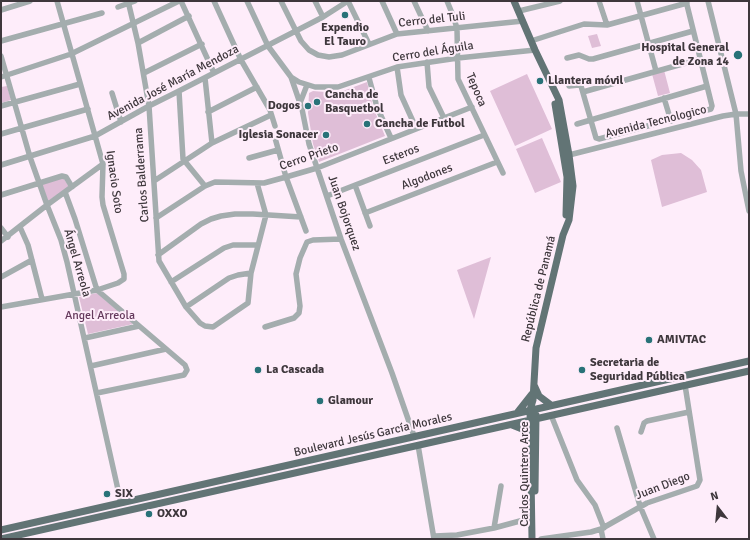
<!DOCTYPE html>
<html>
<head>
<meta charset="utf-8">
<style>
  body { margin:0 }
  #map { position:relative; width:750px; height:540px; overflow:hidden; background:#feedfa; font-family:Signika,sans-serif }
  canvas { display:block }
  .frame { position:absolute; inset:0; border:2px solid #3e373c; pointer-events:none }
  .north { position:absolute; left:698px; top:488px; width:40px; height:40px; -webkit-text-stroke:3px #feedfa; paint-order:stroke; rotate:344deg; font-size:11px; font-weight:700; line-height:16px; text-align:center; color:#3e373c }
  .north::after { content:''; display:block; margin:auto; width:14px; height:18px; background:#3e373c; clip-path:polygon(50% 0,100% 100%,50% 72%,0 100%) }
</style>
</head>
<body>
<div id="map">
<canvas width="750" height="540"></canvas>
<div class="frame"></div>
<div class="north">N</div>
</div>
<script>
const ctx = document.querySelector('canvas').getContext('2d');
ctx.lineJoin = 'round';
function paint(path, color) {
  ctx.fillStyle = color;
  ctx.fill(path, 'evenodd');
}
function poly(rows) {
  const path = new Path2D();
  for (const r of rows) {
    path.moveTo(r[0], r[1]);
    for (let i = 2; i < r.length; i += 2) path.lineTo(r[i], r[i + 1]);
  }
  return path;
}
function trace(path, color, width, dash) {
  ctx.strokeStyle = color;
  ctx.lineWidth = width;
  ctx.lineCap = dash ? 'butt' : 'round';
  ctx.setLineDash(dash || []);
  ctx.stroke(path);
}
function drawText(font, color, halo, rows, align = 'center') {
  ctx.font = font + ' Signika,sans-serif';
  ctx.lineWidth = 4;
  ctx.setLineDash([]);
  ctx.textBaseline = 'middle';
  ctx.strokeStyle = halo;
  ctx.fillStyle = color;
  for (const [text, x, y, turn = 0] of rows) {
    ctx.save();
    ctx.translate(x, y);
    ctx.rotate((+turn || 0) * Math.PI / 180);
    ctx.textAlign = isNaN(turn) ? turn : align;
    if (halo) ctx.strokeText(text, 0, 0);
    ctx.fillText(text, 0, 0);
    ctx.restore();
  }
}
paint(poly([
  [597,34,601,46,592,48,588,36],
  [664,70,670,93,658,96,652,74],
  [527,74,552,129,515,146,490,91],
  [367,82,373,107,385,136,319,162,313,144,308,113,309,93,313,91,325,92,343,91],
  [7,86,11,100,1,103,1,87],
  [542,138,561,182,535,193,516,149],
  [681,153,692,160,701,170,707,192,662,207,651,160,662,155],
  [63,177,69,187,48,201,42,184],
  [491,257,474,319,457,270],
  [97,293,133,324,88,334,79,297]
]), '#dfbed7');
trace(poly([
  [128,1,138,43,149,106,159,261,186,307,200,323,205,326,213,327,248,303,251,273,266,215,257,183],
  [181,1,214,73],
  [214,1,241,60,270,110,275,126],
  [247,1,268,46,291,77,302,109,309,144,341,239,392,373,414,436],
  [281,1,301,41,309,50,318,55,329,57,342,55,397,34,523,21],
  [315,1,323,17],
  [348,1,369,44],
  [382,1,397,34],
  [414,1,428,31],
  [447,1,454,18,457,29,458,79,503,173],
  [599,1,607,25],
  [637,1,656,71],
  [708,1,736,114,741,171,749,211],
  [118,7,135,1],
  [1,10,30,1],
  [519,11,560,1],
  [1,41,102,13],
  [531,41,584,24,607,25,687,3],
  [138,43,189,16],
  [1,56,30,157,47,205,61,240,67,262,121,503],
  [567,58,579,55,589,59,593,59,693,31],
  [427,62,429,87,444,118],
  [397,67,401,95,416,128],
  [144,73,202,44],
  [1,77,71,54,179,1],
  [291,77,299,82,315,87,338,87,397,67,458,58,535,50],
  [205,78,212,143],
  [369,78,377,107,391,138],
  [569,86,579,85,581,86,596,138,599,139,711,109,712,106,686,1],
  [179,91,183,159,205,186],
  [583,92,700,59],
  [112,93,121,122],
  [664,98,671,121],
  [300,103,307,85],
  [1,106,80,84],
  [208,112,257,87],
  [577,124,707,86],
  [1,134,88,109],
  [275,138,286,177,306,231],
  [569,155,723,116,736,114,749,114],
  [249,158,278,150],
  [1,165,95,136,149,106,179,91,323,17,348,1],
  [154,181,212,143,271,115],
  [355,185,370,226],
  [65,192,75,219,97,290,185,365,187,370,184,375,97,393],
  [1,195,62,176,66,177,72,187],
  [327,196,484,135],
  [365,213,497,162],
  [156,218,205,186,215,182,264,183,286,177,317,168,472,107],
  [20,227,28,245,42,299],
  [1,228,8,237],
  [1,241,47,205,103,164],
  [158,255,201,224,211,219,221,216,235,214,253,214,301,217],
  [1,277,32,260],
  [171,282,224,248,233,245,258,245],
  [1,307,97,290,118,283,124,279,124,274,103,205,102,197,103,164,57,1],
  [186,307,229,278,238,275,251,273],
  [265,327,294,318,299,313,300,306,296,274,300,258,307,242,313,240,341,239],
  [85,338,139,326],
  [91,366,166,349],
  [551,415,577,480,595,505,604,528],
  [617,428,640,506,654,539],
  [641,432,644,423,647,421,689,412],
  [418,445,434,539],
  [494,528,501,486],
  [601,529,603,539],
  [435,536,457,535,494,528,531,518],
  [541,539,591,532,601,529,647,503,697,486,700,480,685,385]
]), '#a4adae', 5.5);
trace(poly([
  [514,1,535,50,559,100,569,155,573,186,569,220,563,235,536,348,533,400,530,410,532,539],
  [555,104,567,177,566,215],
  [534,385,539,396,551,405],
  [517,413,532,394],
  [512,425,522,429,530,440],
  [535,491,536,415],
  [1,530,749,361],
  [1,539,749,371]
]), '#627475', 7);
for (const [x, y, r, color] of [
  [345,15,4,"#287278"],
  [738,55,5,"#287278"],
  [540,81,4,"#287278"],
  [317,102,4,"#287278"],
  [308,106,4,"#287278"],
  [367,124,4,"#287278"],
  [326,135,4,"#287278"],
  [649,340,4,"#287278"],
  [258,370,4,"#287278"],
  [582,370,4,"#287278"],
  [320,401,4,"#287278"],
  [107,494,4,"#287278"],
  [149,514,4,"#287278"]
]) {
  const dot = new Path2D();
  dot.arc(x, y, r, 0, 2 * Math.PI);
  ctx.fillStyle = color;
  ctx.fill(dot);
  trace(dot, '#feedfa', 1.5);
}
drawText('12px', '#3e373c', '#feedfa', [
  ["Cerro del Tuli",432,20,-6],
  ["Cerro del Águila",433,52,-9],
  ["Avenida José María Mendoza",173,83,-28],
  ["Tepoca",476,90,67],
  ["Avenida Tecnologico",656,122,-14],
  ["Esteros",401,155,-21],
  ["Cerro Prieto",309,157,-19],
  ["Carlos Balderrama",142,175,-94],
  ["Algodones",427,177,-21],
  ["Ignacio Soto",114,182,82],
  ["Juan Bojorquez",344,213,71],
  ["Ángel Arreola",77,263,74],
  ["República de Panamá",539,289,-76],
  ["Boulevard Jesús García Morales",373,435,-13],
  ["Carlos Quintero Arce",525,474,-90],
  ["Juan Diego",663,486,-21]
]);
drawText('bold 12px', '#3e373c', '#feedfa', [
  ["Expendio",345,28,"center"],
  ["El Tauro",345,42,"center"],
  ["Hospital General",729,48,"right"],
  ["de Zona 14",729,62,"right"],
  ["Llantera móvil",548,81],
  ["Cancha de",325,95],
  ["Basquetbol",325,109],
  ["Dogos",300,106,"right"],
  ["Cancha de Futbol",375,124],
  ["Iglesia Sonacer",318,135,"right"],
  ["AMIVTAC",657,340],
  ["Secretaria de",590,363],
  ["Seguridad Pública",590,377],
  ["La Cascada",266,370],
  ["Glamour",328,401],
  ["SIX",115,494],
  ["OXXO",157,514]
], 'left');
drawText('12px', '#65395c', '#feedfa', [
  ["Angel Arreola",100,316]
]);
</script>
</body>
</html>
